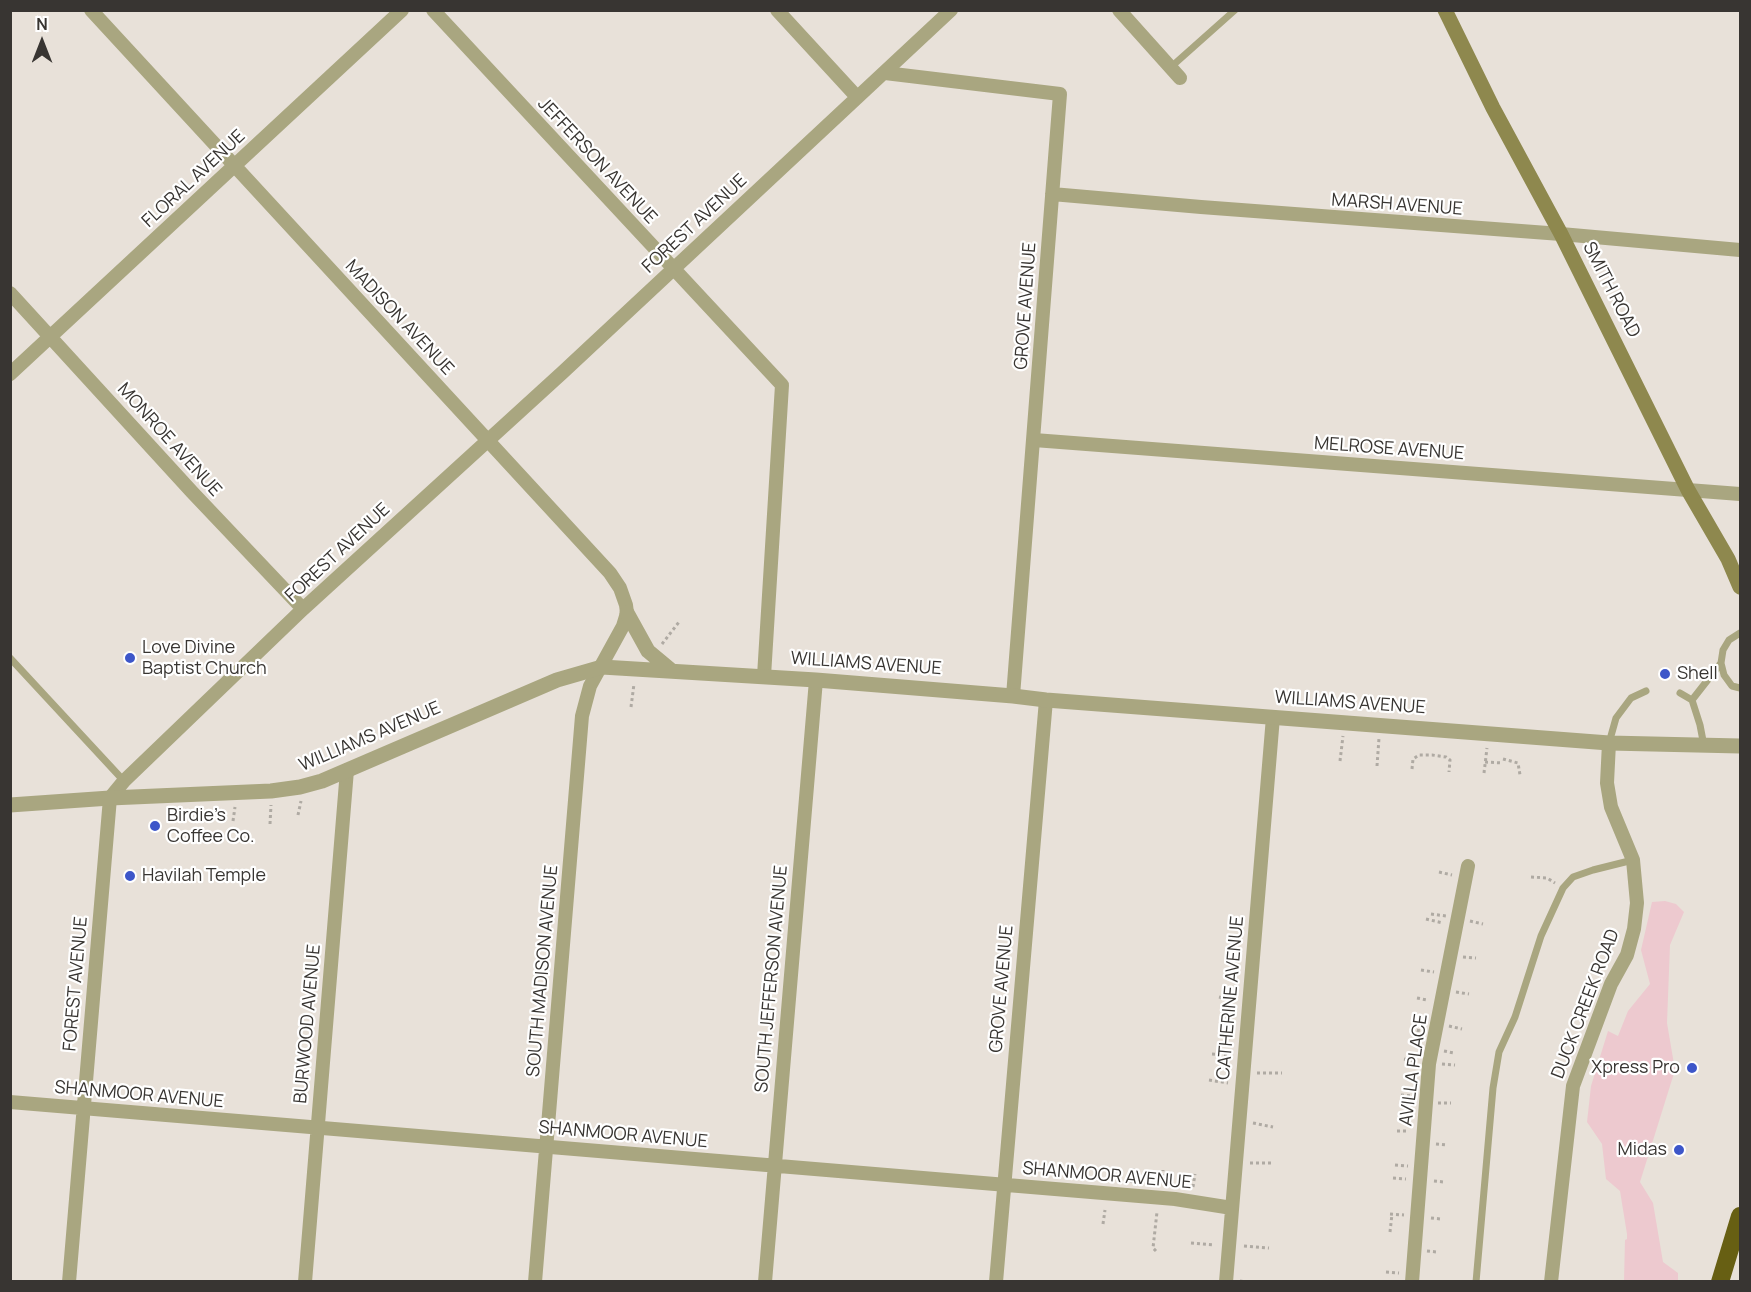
<!DOCTYPE html>
<html>
<head>
<meta charset="utf-8">
<style>
  body { margin:0 }
  #map { position:relative; width:1751px; height:1292px; overflow:hidden; background:#e8e1d9; font-family:Manrope,sans-serif }
  canvas { display:block }
  .frame { position:absolute; inset:0; border:12px solid #383532; pointer-events:none }
  .north { position:absolute; left:12px; top:12px; width:60px; height:60px; -webkit-text-stroke:4px #fff; paint-order:stroke; rotate:0deg; font-size:16px; font-weight:700; line-height:24px; text-align:center; color:#383532 }
  .north::after { content:''; display:block; margin:auto; width:21px; height:27px; background:#383532; clip-path:polygon(50% 0,100% 100%,50% 72%,0 100%) }
</style>
</head>
<body>
<div id="map">
<canvas width="1751" height="1292"></canvas>
<div class="frame"></div>
<div class="north">N</div>
</div>
<script>
const ctx = document.querySelector('canvas').getContext('2d');
ctx.lineJoin = 'round';
function paint(path, color) {
  ctx.fillStyle = color;
  ctx.fill(path, 'evenodd');
}
function poly(rows) {
  const path = new Path2D();
  for (const r of rows) {
    path.moveTo(r[0], r[1]);
    for (let i = 2; i < r.length; i += 2) path.lineTo(r[i], r[i + 1]);
  }
  return path;
}
function trace(path, color, width, dash) {
  ctx.strokeStyle = color;
  ctx.lineWidth = width;
  ctx.lineCap = dash ? 'butt' : 'round';
  ctx.setLineDash(dash || []);
  ctx.stroke(path);
}
function drawText(font, color, halo, rows, align = 'center') {
  ctx.font = font + ' Manrope,sans-serif';
  ctx.lineWidth = 4.5;
  ctx.setLineDash([]);
  ctx.textBaseline = 'middle';
  ctx.strokeStyle = halo;
  ctx.fillStyle = color;
  for (const [text, x, y, turn = 0] of rows) {
    ctx.save();
    ctx.translate(x, y);
    ctx.rotate((+turn || 0) * Math.PI / 180);
    ctx.textAlign = isNaN(turn) ? turn : align;
    if (halo) ctx.strokeText(text, 0, 0);
    ctx.fillText(text, 0, 0);
    ctx.restore();
  }
}
paint(poly([
  [1665,901,1676,904,1684,912,1670,945,1667,1023,1675,1070,1640,1182,1653,1203,1663,1262,1678,1273,1678,1281,1624,1281,1625,1240,1627,1239,1627,1234,1620,1191,1606,1179,1602,1144,1587,1122,1591,1086,1608,1031,1618,1036,1628,1011,1650,984,1641,950,1652,902]
]), '#edc9cf');
trace(poly([
  [662,644,679,622],
  [631,707,634,684],
  [1503,759,1518,763,1520,775],
  [1340,761,1343,736],
  [1485,762,1503,763],
  [1377,766,1379,738],
  [1412,769,1413,759,1419,755,1432,755,1446,757,1450,760,1449,772],
  [1484,773,1487,748],
  [298,815,301,801],
  [233,821,235,807],
  [270,824,271,805],
  [1439,872,1452,875],
  [1531,877,1547,878,1555,883],
  [1431,914,1446,916],
  [1426,919,1443,923],
  [1470,921,1483,924],
  [1463,957,1476,958],
  [1421,970,1434,972],
  [1456,992,1469,994],
  [1219,997,1235,1001],
  [1417,998,1427,1000],
  [1449,1026,1462,1029],
  [1411,1029,1421,1031],
  [1444,1051,1454,1053],
  [1212,1054,1230,1055],
  [1404,1059,1414,1061],
  [1442,1064,1455,1065],
  [1257,1073,1282,1073],
  [1209,1080,1228,1083],
  [1401,1095,1414,1096],
  [1438,1103,1451,1103],
  [1253,1123,1273,1127],
  [1397,1131,1409,1131],
  [1436,1144,1447,1145],
  [1250,1163,1274,1163],
  [1395,1165,1408,1166],
  [1393,1178,1406,1179],
  [1434,1181,1444,1182],
  [1131,1183,1133,1167],
  [1162,1183,1163,1170],
  [1193,1187,1195,1174],
  [1390,1214,1404,1215],
  [1431,1218,1441,1219],
  [1103,1224,1105,1210],
  [1390,1232,1392,1214],
  [1191,1243,1214,1245],
  [1244,1246,1269,1248],
  [1156,1251,1153,1248,1157,1212],
  [1427,1251,1437,1252],
  [1386,1272,1399,1273],
  [1240,1281,1248,1282]
]), '#afaaa3', 3, [3, 3]);
trace(poly([
  [1171,67,1235,10],
  [1740,633,1729,640,1723,650,1721,663,1724,675,1732,686,1740,688],
  [10,658,124,781],
  [1680,693,1692,700,1700,725,1704,746],
  [1692,700,1721,663],
  [1609,743,1616,718,1631,698,1646,691],
  [1476,1282,1493,1088,1499,1052,1515,1017,1541,936,1563,888,1573,877,1593,870,1633,860]
]), '#a9a680', 7);
trace(poly([
  [91,10,610,573,620,588,626,605,627,613,623,626,590,686,582,716,535,1282],
  [433,10,782,385,764,676],
  [777,10,857,97],
  [1119,10,1180,78],
  [885,73,1060,94,1013,696],
  [1052,194,1201,207,1561,234,1740,250],
  [10,293,192,492,303,609],
  [10,374,402,10],
  [1034,440,1740,494],
  [10,1102,1175,1199,1232,1208],
  [69,1282,110,798,124,781,303,609,563,372,951,10],
  [305,1282,347,770],
  [765,1282,816,680],
  [996,1282,1046,700],
  [1226,1282,1273,717],
  [1412,1282,1429,1064,1468,866],
  [1551,1282,1573,1086,1611,984,1627,955,1634,929,1637,903,1633,860,1611,807,1607,783,1609,743]
]), '#a9a680', 14);
trace(poly([
  [627,613,648,651,672,671],
  [10,805,110,798,271,791,300,787,322,781,557,680,602,667,816,680,1013,696,1046,700,1609,743,1740,746]
]), '#a9a680', 15);
trace(poly([
  [1445,10,1493,108,1561,234,1688,490,1728,559,1740,587]
]), '#8e884e', 15);
trace(poly([
  [1720,1282,1740,1216]
]), '#675f13', 18);
for (const [x, y, r, color] of [
  [130,658,6,"#3d56c9"],
  [1665,674,6,"#3d56c9"],
  [155,826,6,"#3d56c9"],
  [130,876,6,"#3d56c9"],
  [1692,1068,6,"#3d56c9"],
  [1679,1150,6,"#3d56c9"]
]) {
  const dot = new Path2D();
  dot.arc(x, y, r, 0, 2 * Math.PI);
  ctx.fillStyle = color;
  ctx.fill(dot);
  trace(dot, '#fff', 2);
}
drawText('18px', '#383532', '#fff', [
  ["JEFFERSON AVENUE",597,161,47],
  ["FLORAL AVENUE",194,179,-43],
  ["MARSH AVENUE",1397,205,4],
  ["FOREST AVENUE",695,224,-43],
  ["SMITH ROAD",1611,290,63],
  ["GROVE AVENUE",1026,306,-86],
  ["MADISON AVENUE",399,318,47],
  ["MONROE AVENUE",169,440,48],
  ["MELROSE AVENUE",1389,449,4],
  ["FOREST AVENUE",338,553,-43],
  ["WILLIAMS AVENUE",866,664,4],
  ["WILLIAMS AVENUE",1350,703,4],
  ["WILLIAMS AVENUE",370,737,-23],
  ["SOUTH MADISON AVENUE",543,971,-85],
  ["SOUTH JEFFERSON AVENUE",772,979,-85],
  ["FOREST AVENUE",76,984,-85],
  ["GROVE AVENUE",1002,989,-85],
  ["CATHERINE AVENUE",1231,998,-85],
  ["DUCK CREEK ROAD",1586,1004,-69],
  ["BURWOOD AVENUE",308,1024,-85],
  ["AVILLA PLACE",1414,1070,-82],
  ["SHANMOOR AVENUE",139,1095,5],
  ["SHANMOOR AVENUE",623,1135,5],
  ["SHANMOOR AVENUE",1107,1176,5]
]);
drawText('18px', '#383532', '#fff', [
  ["Love Divine",142,648],
  ["Baptist Church",142,669],
  ["Shell",1677,674],
  ["Birdie’s",167,816],
  ["Coffee Co.",167,837],
  ["Havilah Temple",142,876],
  ["Xpress Pro",1680,1068,"right"],
  ["Midas",1667,1150,"right"]
], 'left');
</script>
</body>
</html>
